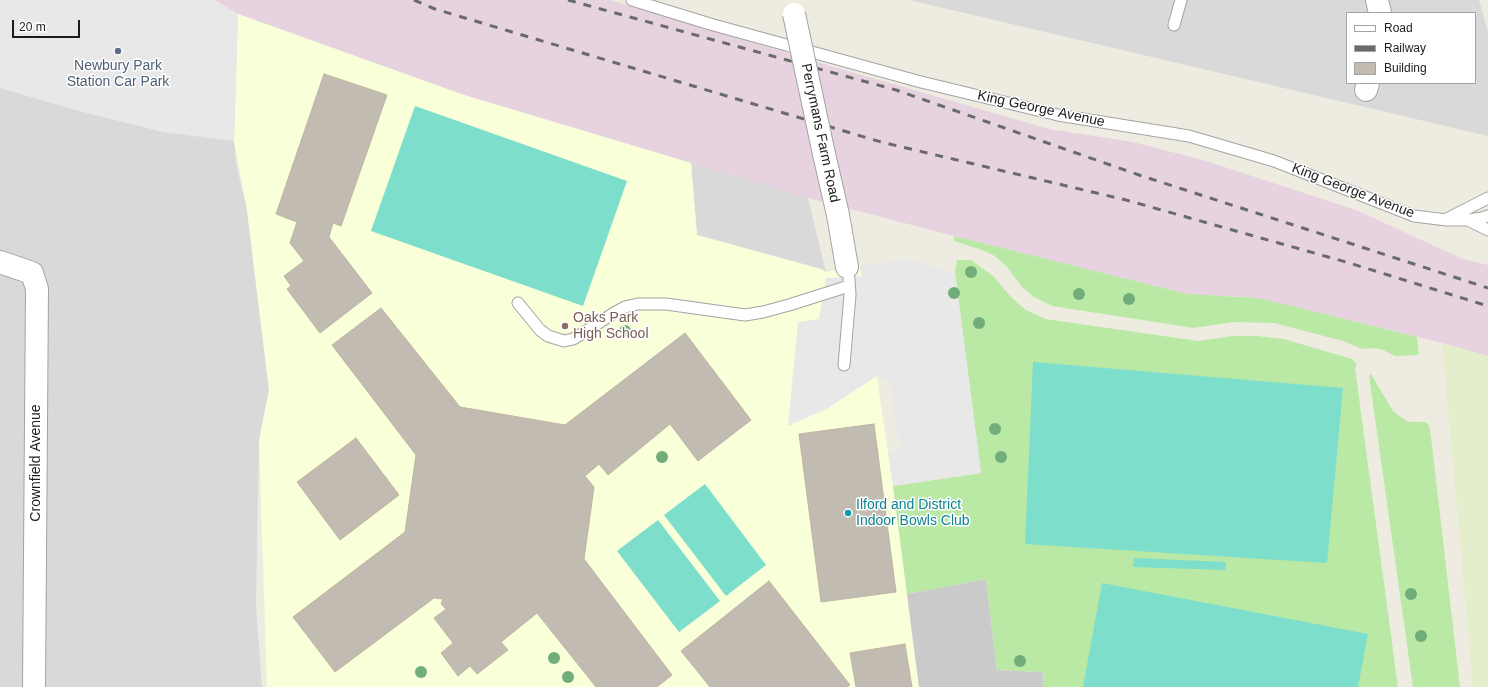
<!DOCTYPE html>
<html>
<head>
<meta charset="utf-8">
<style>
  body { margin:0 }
  #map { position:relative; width:1488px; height:687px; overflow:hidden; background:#eeece1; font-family:Helvetica,sans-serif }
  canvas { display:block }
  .legend { position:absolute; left:1346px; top:12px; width:130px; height:72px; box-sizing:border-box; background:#fff; border:1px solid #a4a4a4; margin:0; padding:5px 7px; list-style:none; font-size:12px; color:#1c1c1c }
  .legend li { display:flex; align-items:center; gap:8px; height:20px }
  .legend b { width:20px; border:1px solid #a4a4a4 }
  .scale { position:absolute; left:12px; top:20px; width:68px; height:18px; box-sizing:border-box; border:2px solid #1c1c1c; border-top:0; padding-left:5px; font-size:12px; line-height:14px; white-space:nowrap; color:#1c1c1c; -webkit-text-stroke:3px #fff; paint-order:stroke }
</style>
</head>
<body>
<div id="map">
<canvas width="1488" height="687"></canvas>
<ul class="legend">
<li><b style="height:5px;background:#fff"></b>Road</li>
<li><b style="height:5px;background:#6a6a6a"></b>Railway</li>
<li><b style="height:11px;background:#c2bbb1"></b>Building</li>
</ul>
<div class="scale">20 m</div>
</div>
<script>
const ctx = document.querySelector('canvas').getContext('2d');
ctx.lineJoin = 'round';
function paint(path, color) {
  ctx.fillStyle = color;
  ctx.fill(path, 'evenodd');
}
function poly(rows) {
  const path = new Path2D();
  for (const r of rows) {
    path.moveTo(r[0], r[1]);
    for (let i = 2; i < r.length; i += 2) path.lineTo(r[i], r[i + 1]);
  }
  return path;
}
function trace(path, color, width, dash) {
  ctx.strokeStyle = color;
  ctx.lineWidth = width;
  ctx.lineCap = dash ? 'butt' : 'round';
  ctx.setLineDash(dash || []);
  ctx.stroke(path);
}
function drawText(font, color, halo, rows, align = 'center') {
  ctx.font = font + ' Helvetica,sans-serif';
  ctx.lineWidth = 3;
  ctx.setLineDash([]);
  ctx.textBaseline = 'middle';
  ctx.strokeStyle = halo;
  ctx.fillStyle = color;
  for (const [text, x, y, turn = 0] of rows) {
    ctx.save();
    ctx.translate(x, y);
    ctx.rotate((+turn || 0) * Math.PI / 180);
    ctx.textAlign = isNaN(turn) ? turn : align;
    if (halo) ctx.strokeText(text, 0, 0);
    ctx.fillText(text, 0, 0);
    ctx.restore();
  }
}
paint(poly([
  [909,0,1479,0,1488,32,1488,136],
  [1347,13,1475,13,1475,83,1347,83],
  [0,86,163,132,234,141,236,163,247,210,269,390,259,441,256,605,262,687,0,687],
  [691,163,808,198,826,272,821,269,697,235]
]), '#dad9d9');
paint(poly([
  [0,0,610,0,848,71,1049,129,1133,142,1203,160,1356,210,1463,259,1488,265,1488,356,1442,343,1321,313,1242,297,1187,294,954,236,808,198,464,95,238,14,234,141,163,132,75,110,0,88]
]), '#e7d3df');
paint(poly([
  [238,14,464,95,691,163,697,235,821,269,826,272,860,265,893,486,919,687,267,687,259,441,269,390,247,210,234,141]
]), '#f8ffd9');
paint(poly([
  [986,579,997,670,1043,672,1044,687,919,687,907,594]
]), '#cacaca');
paint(poly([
  [1442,343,1488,356,1488,687,1473,687]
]), '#e4edcc');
paint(poly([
  [954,236,1187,294,1257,298,1321,313,1417,337,1419,355,1395,356,1381,349,1368,348,1362,349,1343,341,1274,323,1233,322,1194,328,1052,306,1034,297,1022,287,1007,267,995,256,982,250,954,241],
  [957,260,971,260,993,276,1011,297,1026,310,1045,319,1198,341,1233,336,1257,336,1284,339,1352,359,1357,364,1355,368,1398,687,1044,687,1043,672,997,670,986,579,907,594,893,486,981,473,955,273],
  [1371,374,1393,411,1405,420,1411,422,1425,422,1428,424,1430,428,1460,687,1413,687,1369,376]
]), '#bae9a6');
paint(poly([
  [415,106,627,181,583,306,371,231],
  [1033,362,1343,388,1327,563,1025,544],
  [705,484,766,565,726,596,664,515],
  [658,520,720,601,679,632,617,551],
  [1134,558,1226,562,1225,570,1133,567],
  [1102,583,1368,634,1358,687,1083,687]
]), '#7ddecb');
paint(poly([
  [0,0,215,0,238,14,234,141,163,132,75,110,0,88],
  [903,258,955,273,981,473,893,486,888,452,900,449,889,381,877,376,828,408,788,426,798,322,819,319,826,278,862,276,860,265,896,262]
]), '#e8e8e8');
const building = poly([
  [324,74,387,95,341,226,333,223,329,237,372,293,320,333,287,289,291,286,284,276,304,261,290,243,297,222,276,214,324,74],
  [381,308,460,407,565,425,685,333,751,420,698,461,670,424,608,475,599,464,585,476,594,487,584,559,672,675,657,687,596,687,537,613,501,642,508,650,477,674,470,666,458,676,441,653,453,643,434,618,446,609,441,604,443,599,434,598,335,672,293,617,405,532,416,455,332,345,381,308],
  [874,424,896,592,821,602,799,434,874,424],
  [356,438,399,495,340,540,297,482,356,438],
  [769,581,850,685,847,687,710,687,681,651,769,581],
  [905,644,912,687,856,687,850,653,905,644]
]);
paint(building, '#c2bbb1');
trace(building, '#bfb5a4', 1);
const service = poly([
  [632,0,710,24,921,82,1058,115,1189,136,1274,161,1414,216,1447,220,1468,220,1482,218,1488,216],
  [1174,25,1181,0],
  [1447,219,1488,198],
  [1468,220,1488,230],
  [518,303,540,330,548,336,564,341,573,339,580,335,614,313,625,307,638,304,666,304,745,315,763,312,789,305,849,286],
  [844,365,850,295,849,279]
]);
const minor = poly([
  [1377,0,1380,13],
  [1366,90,1368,83],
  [824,154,838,215,847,267],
  [0,262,32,273,37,289,34,687]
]);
trace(service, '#a3a3a3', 13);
trace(minor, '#a3a3a3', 24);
trace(service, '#fff', 11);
trace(minor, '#fff', 22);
trace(poly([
  [414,0,435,9,881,142,1126,200,1346,262,1488,306],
  [568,0,896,90,1139,175,1488,288]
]), '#6a6a6a', 3, [8, 8]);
const minorBridge = poly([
  [794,14,824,154]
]);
trace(minorBridge, '#a3a3a3', 24, []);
trace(minorBridge, '#fff', 22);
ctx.fillStyle = '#71ad7b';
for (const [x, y] of [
  [971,272],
  [954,293],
  [1079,294],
  [1129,299],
  [979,323],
  [625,331],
  [995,429],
  [662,457],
  [1001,457],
  [1411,594],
  [1421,636],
  [554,658],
  [1020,661],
  [421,672],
  [568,677]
]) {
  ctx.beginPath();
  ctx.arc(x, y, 6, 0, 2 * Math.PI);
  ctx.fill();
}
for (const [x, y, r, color] of [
  [118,51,4,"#5c6f8a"],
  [565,326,4,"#8d6e63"],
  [848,513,4,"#0f9aa8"]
]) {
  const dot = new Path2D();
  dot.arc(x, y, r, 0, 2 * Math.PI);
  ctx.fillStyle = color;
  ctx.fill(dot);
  trace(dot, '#fff', 1.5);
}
drawText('14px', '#4e5e75', '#fff', [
  ["Newbury Park",118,66],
  ["Station Car Park",118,82]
]);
drawText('14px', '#1c1c1c', '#fff', [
  ["King George Avenue",1041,109,12],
  ["Perrymans Farm Road",820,133,78],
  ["King George Avenue",1353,191,21],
  ["Crownfield Avenue",36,463,-90]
]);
drawText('14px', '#785e54', '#fff', [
  ["Oaks Park",573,318],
  ["High School",573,334]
], 'left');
drawText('14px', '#0d838f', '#fff', [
  ["Ilford and District",856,505],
  ["Indoor Bowls Club",856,521]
], 'left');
</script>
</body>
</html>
